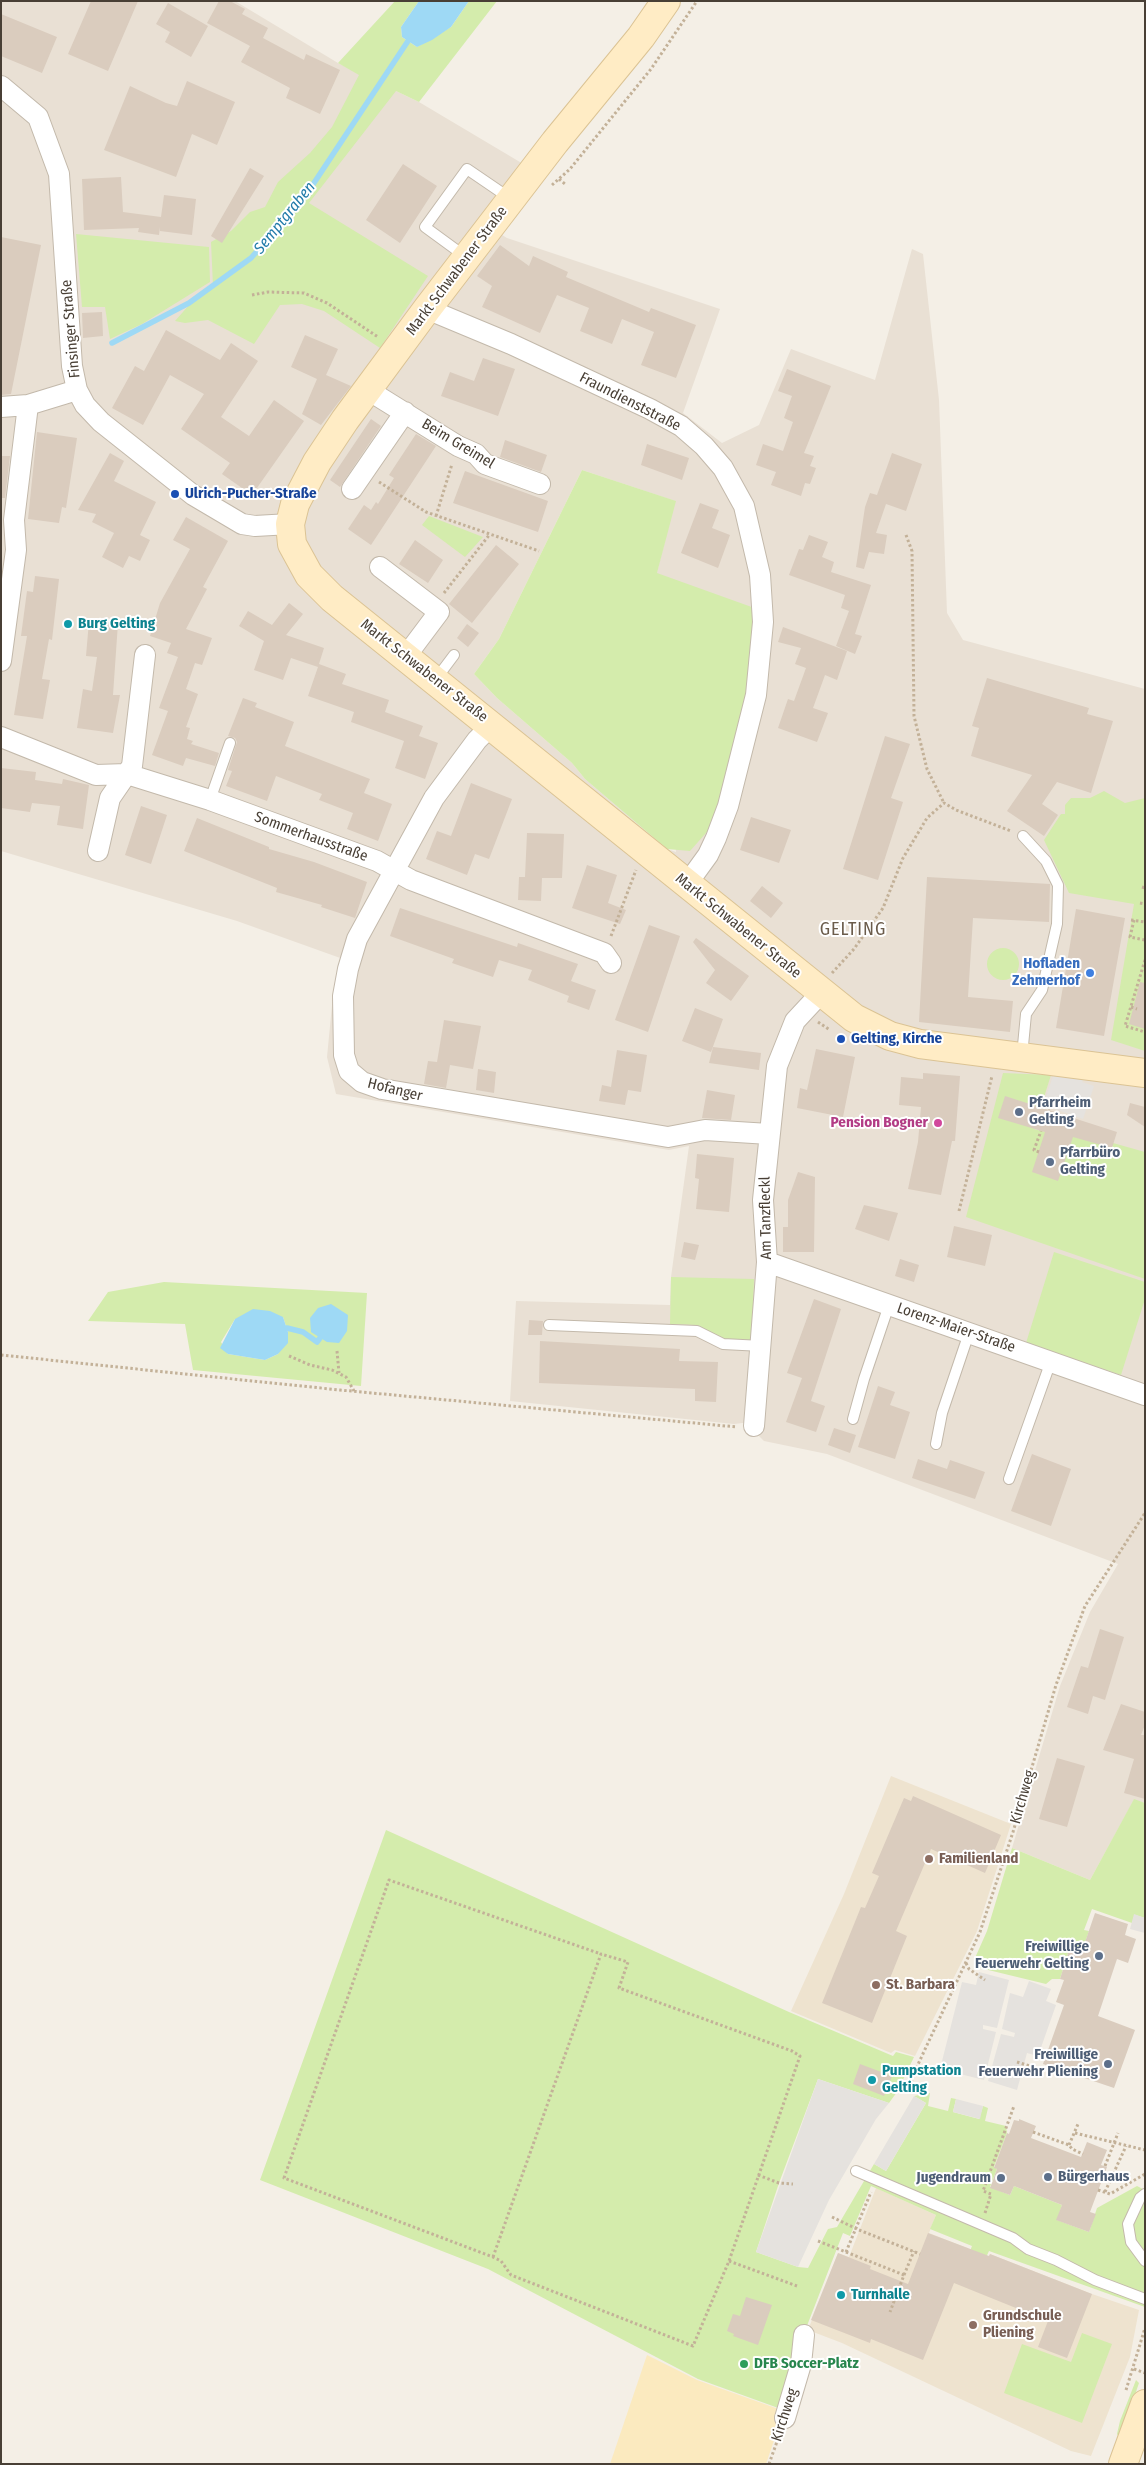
<!DOCTYPE html>
<html>
<head>
<meta charset="utf-8">
<style>
  body { margin:0 }
  #map { position:relative; width:1146px; height:2465px; overflow:hidden; background:#f4efe6; font-family:"Fira Sans Condensed",sans-serif }
  canvas { display:block }
  .frame { position:absolute; inset:0; border:2px solid #483f35; pointer-events:none }
</style>
</head>
<body>
<div id="map">
<canvas width="1146" height="2465"></canvas>
<div class="frame"></div>
</div>
<script>
const ctx = document.querySelector('canvas').getContext('2d');
ctx.lineJoin = 'round';
function paint(path, color) {
  ctx.fillStyle = color;
  ctx.fill(path, 'evenodd');
}
function poly(rows) {
  const path = new Path2D();
  for (const r of rows) {
    if (r.length === 3) {
      path.moveTo(r[0] + r[2], r[1]);
      path.arc(r[0], r[1], r[2], 0, 2 * Math.PI);
      continue;
    }
    path.moveTo(r[0], r[1]);
    for (let i = 2; i < r.length; i += 2) path.lineTo(r[i], r[i + 1]);
  }
  return path;
}
function trace(path, color, width, dash) {
  ctx.strokeStyle = color;
  ctx.lineWidth = width;
  ctx.lineCap = dash ? 'butt' : 'round';
  ctx.setLineDash(dash || []);
  ctx.stroke(path);
}
function drawText(font, color, halo, rows, align = 'center') {
  ctx.font = font + ' "Fira Sans Condensed",sans-serif';
  ctx.lineWidth = 4;
  ctx.setLineDash([]);
  ctx.textBaseline = 'middle';
  ctx.strokeStyle = halo;
  ctx.fillStyle = color;
  for (const [text, x, y, turn = 0] of rows) {
    ctx.save();
    ctx.translate(x, y);
    ctx.rotate((+turn || 0) * Math.PI / 180);
    ctx.textAlign = isNaN(turn) ? turn : align;
    if (halo) ctx.strokeText(text, 0, 0);
    ctx.fillText(text, 0, 0);
    ctx.restore();
  }
}
paint(poly([
  [1,1,235,1,338,63,419,102,530,168,486,225,507,238,720,309,683,413,722,443,759,425,791,349,875,380,912,249,923,254,939,400,947,613,963,640,1145,689,1145,1803,1134,1800,1090,1880,1012,1848,1060,1686,1090,1612,1118,1564,827,1454,764,1441,755,1432,751,1422,734,1424,510,1401,516,1301,670,1305,671,1277,689,1146,669,1150,336,1094,327,1057,333,995,343,959,237,921,1,851],
  [582,470,675,501,657,572,676,852,667,849,585,779,572,763,497,698,474,674,499,639]
]), '#e9e0d4');
paint(poly([
  [891,1776,1011,1824,977,1931,915,2056,895,2050,891,2053,791,2011,844,1894],
  [876,2188,936,2215,929,2233,967,2248,984,2269,990,2254,1092,2294,1139,2310,1130,2357,1091,2456,1071,2451,842,2343,808,2330,838,2253,849,2257]
]), '#eee3cf');
paint(poly([
  [395,1,419,1,401,27,402,37,417,47,451,27,469,1,497,1,419,102,396,91,309,203,428,276,380,348,324,311,302,304,280,305,254,344,208,320,185,323,175,321,190,304,213,286,211,242,231,231,250,212,265,207,278,182,310,153,332,127,359,75,338,63],
  [76,234,209,247,210,282,142,324,110,339,105,307,82,307],
  [582,470,676,501,657,573,760,610,754,664,714,824,690,851,667,849,585,779,572,763,497,698,474,674,499,639],
  [429,516,483,537,465,557,422,525],
  [1104,791,1125,803,1145,798,1145,1051,1111,1040,1134,904,1069,893,1044,840,1061,814,1065,814,1065,805,1071,798,1090,798],
  [1003,964,16],
  [1003,1073,1051,1075,1034,1129,1056,1135,1062,1115,1113,1143,1145,1152,1145,1279,966,1217],
  [1054,1252,1145,1282,1145,1299,1121,1375,1026,1343],
  [671,1277,754,1279,752,1341,725,1340,697,1325,670,1324],
  [164,1282,367,1293,361,1386,193,1370,185,1324,88,1321,108,1292],
  [283,1317,288,1332,278,1354,265,1360,228,1354,221,1342,235,1319],
  [1134,1799,1145,1803,1145,1918,1135,1915,1132,1923,1092,1909,1084,1930,1089,1931,1081,1954,1069,1950,1060,1979,1052,1979,1046,1984,980,1968,975,1958,987,1931,1012,1848,1090,1880],
  [386,1830,789,2012,893,2056,896,2052,914,2057,897,2092,889,2103,818,2079,779,2183,756,2252,798,2267,808,2268,828,2229,837,2227,874,2164,886,2171,926,2103,914,2096,930,2093,928,2106,948,2111,951,2098,956,2099,953,2112,979,2119,983,2106,988,2108,985,2121,1006,2126,1007,2133,994,2167,997,2169,990,2187,1010,2195,1014,2186,1062,2205,1057,2220,1089,2232,1097,2208,1137,2186,1145,2190,1145,2307,989,2251,982,2266,967,2259,972,2246,930,2229,936,2215,871,2186,850,2236,843,2233,803,2336,781,2409,698,2379,488,2269,260,2180],
  [1082,2333,1112,2344,1082,2423,1004,2393,1022,2344,1071,2362],
  [1136,2380,1139,2383,1120,2439,1117,2434,1120,2421]
]), '#d4ecac');
paint(poly([
  [647,2355,697,2380,784,2411,766,2464,610,2464]
]), '#fbeabf');
paint(poly([
  [1053,1076,1084,1078,1082,1082,1094,1086,1083,1119,1043,1105],
  [1134,1914,1145,1918,1145,1933,1130,1929],
  [979,1972,1009,1980,997,2028,983,2025,983,2029,996,2032,984,2080,940,2069,962,1982,976,1985],
  [1029,1981,1051,1989,1046,2001,1056,2005,1038,2056,1027,2053,1017,2090,988,2081,1001,2034,1014,2037,1015,2033,1002,2029,1010,1993,1023,1997],
  [818,2079,889,2103,876,2119,829,2200,798,2267,756,2252],
  [914,2096,926,2103,886,2171,874,2164],
  [956,2099,983,2106,980,2119,953,2112]
]), '#e5e2de');
paint(poly([
  [419,1,469,1,451,27,432,40,417,47,402,37,401,27],
  [331,1304,348,1315,347,1331,339,1343,327,1342,311,1332,310,1318,318,1308],
  [253,1309,270,1311,283,1317,288,1332,288,1343,278,1354,265,1360,228,1354,220,1348,235,1319]
]), '#9ed9f5');
trace(poly([
  [112,343,189,303,251,258,304,198,408,41],
  [287,1328,303,1332,317,1342,320,1338]
]), '#9ed9f5', 5.5);
paint(poly([
  [91,1,138,1,108,71,68,54],
  [219,1,230,1,245,9,242,14,268,28,263,38,304,60,306,54,340,70,320,114,286,98,290,88,241,62,250,46,207,23],
  [168,3,208,26,191,57,165,42,170,32,156,24],
  [1,14,57,37,42,73,1,56],
  [187,81,235,102,217,145,192,134,176,177,104,150,130,86,166,103,177,106],
  [403,164,437,186,400,243,366,220],
  [250,168,264,176,222,243,211,236],
  [121,177,123,212,161,217,164,195,196,199,192,235,160,231,160,227,159,235,138,232,139,228,84,230,82,179],
  [1,237,41,245,11,394,1,395],
  [500,245,529,266,533,256,568,272,566,277,649,312,651,308,696,325,676,378,641,365,654,332,622,319,612,344,580,331,589,308,557,295,540,333,482,307,492,286,477,276],
  [102,312,103,336,83,338,82,313],
  [166,330,220,360,231,343,258,361,221,417,249,436,274,400,304,421,252,495,222,474,230,463,181,429,204,394,170,375,143,425,112,408,135,366,144,371],
  [305,335,338,349,326,375,351,386,321,425,302,414,317,379,291,367],
  [483,358,515,369,498,416,441,396,450,372,474,381],
  [787,369,831,386,804,453,814,456,810,466,816,468,810,484,805,483,801,496,771,485,776,472,756,465,763,444,783,451,793,422,784,418,792,396,778,391],
  [371,419,381,426,340,487,330,480],
  [37,432,77,438,66,508,62,507,59,523,28,519],
  [416,434,436,446,371,545,348,529,364,505,371,510,376,502,378,504,394,478,389,475],
  [505,440,547,455,541,472,500,457],
  [647,444,689,458,682,480,641,465],
  [110,453,124,461,114,481,156,502,140,535,150,540,140,561,129,556,123,568,102,557,114,533,92,522,96,514,78,510],
  [892,453,922,464,906,511,886,504,876,533,887,535,884,554,869,552,864,569,856,567,865,507,870,493,877,495],
  [1,456,10,456,5,498,1,498],
  [465,471,548,501,538,532,453,503],
  [700,503,719,510,712,528,730,535,718,568,681,553],
  [186,517,228,541,203,587,207,589,186,629,212,638,202,665,195,663,186,689,198,694,186,727,190,728,187,739,193,741,191,744,219,753,215,766,186,758,183,766,152,755,168,711,159,708,178,657,167,653,171,643,150,636,160,603,190,549,173,540],
  [809,535,828,542,822,557,834,562,831,572,871,585,855,634,862,636,855,654,836,646,849,611,841,608,845,595,789,575,799,549,803,550],
  [415,540,443,560,428,583,399,564],
  [496,545,519,564,472,623,449,604],
  [35,576,59,579,52,640,49,639,42,679,50,680,43,719,14,715,27,636,21,636,27,591,33,592],
  [289,603,303,614,286,635,324,648,319,664,346,674,342,684,389,700,385,712,423,726,419,736,438,743,425,779,395,768,404,741,351,722,354,712,308,696,318,667,291,658,283,680,254,670,264,641,239,626,248,611,272,625],
  [89,621,118,623,113,695,120,695,113,733,77,728,83,689,92,691,97,657,86,656],
  [467,624,479,633,468,647,457,638],
  [783,627,847,651,837,680,825,675,813,708,828,713,817,742,778,728,788,699,794,701,806,668,795,664,801,648,778,642],
  [987,678,1089,708,1087,714,1113,721,1091,793,1057,782,1042,804,1058,815,1044,836,1007,811,1032,775,971,756,979,728,972,726],
  [243,698,257,703,255,707,294,722,285,746,370,779,364,793,392,804,378,841,347,829,353,813,319,800,322,794,276,776,267,801,226,786,232,771,228,770,237,742,235,738,228,736],
  [885,736,910,744,891,798,903,802,878,880,843,869],
  [1,768,36,772,35,780,62,784,63,779,89,785,83,829,57,825,60,806,32,803,30,812,1,808],
  [471,783,512,799,489,859,475,854,467,875,426,859,437,831,451,836],
  [141,806,167,815,151,864,125,855],
  [751,817,791,830,779,863,740,850],
  [197,818,269,847,269,849,314,862,367,882,355,918,321,907,322,905,276,892,277,888,184,851],
  [527,833,564,834,562,878,542,878,541,901,518,900,519,877,525,877],
  [587,865,617,875,608,903,626,910,620,924,572,908],
  [927,877,1050,884,1049,922,973,918,968,997,1013,1001,1010,1032,919,1022],
  [762,886,783,903,771,918,750,901],
  [400,908,517,947,518,943,578,964,571,981,596,990,589,1010,567,1002,569,996,528,980,532,970,499,960,493,977,452,963,454,959,390,936],
  [1076,909,1125,918,1104,1036,1056,1028],
  [649,925,680,936,648,1032,615,1020],
  [696,938,749,976,731,1001,706,983,715,970,693,942],
  [1140,982,1145,983,1145,1029,1129,1024],
  [695,1008,723,1019,711,1052,682,1041],
  [444,1020,481,1026,473,1069,450,1065,446,1088,424,1084,428,1061,437,1062],
  [713,1047,761,1053,759,1070,709,1063],
  [816,1049,855,1057,843,1117,797,1108,800,1088,807,1090],
  [617,1050,647,1055,641,1092,628,1090,625,1105,599,1101,602,1085,611,1087],
  [478,1069,496,1072,494,1093,476,1090],
  [923,1073,960,1076,955,1141,952,1141,941,1195,908,1189,918,1142,921,1107,899,1105,901,1077,923,1079],
  [707,1090,735,1095,731,1120,702,1118],
  [1005,1096,1117,1132,1112,1148,1073,1137,1058,1181,1032,1172,1045,1132,998,1118],
  [1130,1103,1145,1107,1145,1127,1127,1115],
  [697,1154,734,1158,729,1212,696,1209,699,1179,695,1178],
  [798,1172,815,1177,814,1252,783,1252,783,1227,788,1227,788,1200],
  [864,1205,898,1213,889,1241,855,1229],
  [954,1226,992,1235,985,1266,947,1257],
  [684,1242,699,1245,695,1260,681,1257],
  [900,1259,919,1265,914,1282,895,1276],
  [814,1299,841,1309,811,1401,825,1406,816,1432,786,1422,802,1378,787,1373],
  [529,1320,543,1321,542,1335,528,1335],
  [540,1341,680,1349,679,1361,718,1362,716,1402,695,1401,695,1389,539,1383],
  [878,1386,895,1392,890,1405,910,1412,895,1459,858,1447],
  [834,1428,856,1435,850,1453,828,1445],
  [1032,1454,1071,1469,1051,1526,1011,1511],
  [918,1459,947,1469,950,1460,985,1472,975,1499,912,1478],
  [1100,1629,1124,1637,1105,1700,1093,1696,1088,1714,1067,1707,1081,1666,1088,1668],
  [1121,1704,1145,1712,1145,1725,1141,1735,1145,1735,1145,1799,1124,1793,1134,1759,1103,1750],
  [1057,1758,1085,1766,1067,1827,1039,1819],
  [913,1796,1001,1835,985,1873,931,1849,896,1931,907,1936,872,2023,822,2003,861,1907,865,1908,879,1876,872,1873,904,1798,911,1801],
  [1095,1913,1128,1924,1125,1935,1136,1939,1128,1963,1117,1959,1098,2016,1135,2030,1114,2088,1043,2064,1064,2005,1056,2002,1064,1980,1060,1979,1069,1950,1081,1954],
  [860,2064,892,2076,884,2096,853,2084],
  [1019,2119,1036,2126,1031,2138,1081,2157,1087,2142,1107,2150,1101,2165,1107,2167,1090,2212,1096,2214,1089,2232,1056,2220,1062,2205,1014,2186,1010,2195,990,2188,997,2169,994,2168,1007,2133,1009,2134,1014,2120,1019,2121],
  [928,2233,989,2256,990,2254,1092,2294,1067,2358,1038,2347,1048,2321,954,2283,923,2360,871,2339,870,2343,811,2320,838,2253,871,2266,870,2269,908,2284],
  [746,2297,772,2305,758,2345,733,2336,734,2334,727,2331,733,2314,740,2316]
]), '#daccbe');
const lane = poly([
  [466,257,425,227,467,169,511,199],
  [436,679,454,655],
  [210,800,230,743],
  [1022,1056,1026,1014,1042,990,1057,924,1058,885,1046,861,1023,836],
  [549,1325,697,1331,723,1344,762,1346],
  [853,1419,864,1379,889,1305],
  [936,1444,942,1413,969,1333],
  [1009,1479,1051,1361],
  [856,2171,1013,2238,1028,2249,1056,2260,1095,2280,1145,2299],
  [1145,2194,1140,2198,1128,2224,1131,2242,1145,2261]
]);
const street = poly([
  [1,86,38,117,59,174,72,366,77,390,85,405,101,422,193,495,242,524,255,526,290,524],
  [427,309,511,344,650,409,681,426,704,446,723,468,744,506,760,575,763,622,756,695,728,806,716,838,708,855,687,884],
  [368,390,458,446,476,454,485,464,540,484],
  [1,407,28,405,77,390],
  [352,489,405,412],
  [380,567,439,612,406,656],
  [1,661,16,550,14,520,28,405],
  [492,725,477,740,434,798,357,939,348,969,343,996,344,1055,349,1071,362,1082,382,1089,668,1137,705,1130,769,1134],
  [1,737,96,775,127,774,210,800,377,861,411,880,604,953,611,963],
  [98,851,110,798,132,766,145,655],
  [767,1262,1145,1395],
  [754,1426,767,1262,763,1200,777,1066,795,1021,821,993],
  [785,2418,801,2364,804,2335]
]);
const secondary = poly([
  [666,1,641,37,555,142,427,309,345,420,317,462,295,504,290,524,292,544,309,575,332,598,854,1018,890,1036,920,1044,1145,1073],
  [1123,2464,1145,2404]
]);
trace(lane, '#c3b9ab', 12);
trace(street, '#c3b9ab', 22);
trace(secondary, '#dbc394', 30);
trace(poly([
  [559,179,565,184],
  [552,185,570,169,651,69,697,1],
  [252,295,268,292,304,293,327,303,378,337],
  [379,482,426,512,539,551],
  [436,516,452,464],
  [906,535,912,551,914,716,927,769,944,803],
  [444,593,490,534],
  [1144,871,1145,871],
  [1142,887,1145,888],
  [1140,903,1145,904],
  [1131,920,1145,922],
  [1134,920,1130,937,1145,940],
  [611,936,636,870],
  [1145,960,1125,1026,1145,1032],
  [832,973,854,949,883,908,903,858,927,818,944,803,956,810,1011,831],
  [1131,1007,1137,1009],
  [818,1022,830,1030],
  [1048,1109,1052,1105,1063,1106],
  [1039,1152,1034,1150,1041,1131],
  [959,1211,992,1076],
  [337,1351,339,1373],
  [1,1355,340,1390,737,1427],
  [289,1356,310,1365,332,1370,346,1377,354,1391],
  [966,1963,969,1969,985,1980],
  [1017,2062,1036,2068],
  [910,2087,913,2075,980,1932,1013,1832,1056,1685,1085,1606,1145,1513],
  [1033,2132,1069,2145,1072,2149,1083,2154],
  [1075,2133,1145,2150],
  [1069,2145,1078,2124],
  [1105,2166,1118,2133],
  [758,2175,779,2183,793,2184],
  [1098,2190,1110,2194,1145,2174],
  [1105,2192,1126,2146],
  [985,2213,991,2194,983,2191,1014,2106],
  [832,2217,859,2230,920,2254],
  [818,2241,846,2252,871,2192],
  [846,2252,904,2275,890,2312],
  [493,2257,601,1954,628,1962,619,1988,792,2051,800,2056,729,2261,693,2346,511,2275,501,2261,493,2257,284,2178,389,1880,601,1954],
  [729,2261,797,2286],
  [904,2275,914,2251],
  [1134,2369,1145,2373],
  [1126,2390,1145,2328],
  [769,2464,779,2436]
]), '#c3b198', 3, [2.5, 2.5]);
trace(lane, '#fff', 10);
trace(street, '#fff', 20);
trace(secondary, '#ffecc5', 28);
for (const [x, y, r, color] of [
  [175,494,5,"#1a4fb4"],
  [68,624,5,"#0f9aa8"],
  [1090,973,5,"#3f7fe0"],
  [841,1039,5,"#1a4fb4"],
  [1019,1112,5,"#5c6f8a"],
  [938,1123,5,"#d1479c"],
  [1050,1162,5,"#5c6f8a"],
  [929,1859,5,"#8d6e63"],
  [1099,1956,5,"#5c6f8a"],
  [876,1985,5,"#8d6e63"],
  [1108,2064,5,"#5c6f8a"],
  [872,2080,5,"#0f9aa8"],
  [1048,2177,5,"#5c6f8a"],
  [1001,2178,5,"#5c6f8a"],
  [841,2295,5,"#0f9aa8"],
  [973,2325,5,"#8d6e63"],
  [744,2364,5,"#2e9e5b"]
]) {
  const dot = new Path2D();
  dot.arc(x, y, r, 0, 2 * Math.PI);
  ctx.fillStyle = color;
  ctx.fill(dot);
  trace(dot, '#fff', 2);
}
drawText('15px', '#483f35', '#fff', [
  ["Markt Schwabener Straße",457,271,-53],
  ["Finsinger Straße",71,329,-95],
  ["Fraundienststraße",630,402,27],
  ["Beim Greimel",458,444,31],
  ["Markt Schwabener Straße",424,671,38],
  ["Sommerhausstraße",311,837,20],
  ["Markt Schwabener Straße",738,926,39],
  ["Hofanger",395,1090,14],
  ["Am Tanzfleckl",766,1218,-91],
  ["Lorenz-Maier-Straße",956,1328,19],
  ["Kirchweg",1023,1797,-74],
  ["Kirchweg",785,2415,-72]
]);
drawText('bold 15px', '#164399', '#fff', [
  ["Ulrich-Pucher-Straße",185,494],
  ["Gelting, Kirche",851,1039]
], 'left');
drawText('bold 15px', '#0d838f', '#fff', [
  ["Burg Gelting",78,624],
  ["Pumpstation",882,2071],
  ["Gelting",882,2088],
  ["Turnhalle",851,2295]
], 'left');
drawText('bold 15px', '#366cbe', '#fff', [
  ["Hofladen",1080,964],
  ["Zehmerhof",1080,981]
], 'right');
drawText('bold 15px', '#4e5e75', '#fff', [
  ["Pfarrheim",1029,1103],
  ["Gelting",1029,1120],
  ["Pfarrbüro",1060,1153],
  ["Gelting",1060,1170],
  ["Freiwillige",1089,1947,"right"],
  ["Feuerwehr Gelting",1089,1964,"right"],
  ["Freiwillige",1098,2055,"right"],
  ["Feuerwehr Pliening",1098,2072,"right"],
  ["Bürgerhaus",1058,2177],
  ["Jugendraum",991,2178,"right"]
], 'left');
drawText('bold 15px', '#b23c85', '#fff', [
  ["Pension Bogner",928,1123]
], 'right');
drawText('bold 15px', '#785e54', '#fff', [
  ["Familienland",939,1859],
  ["St. Barbara",886,1985],
  ["Grundschule",983,2316],
  ["Pliening",983,2333]
], 'left');
drawText('bold 15px', '#27864d', '#fff', [
  ["DFB Soccer-Platz",754,2364]
], 'left');
drawText('italic 16px', '#247caa', '#fff', [
  ["Semptgraben",285,218,-51]
]);
ctx.letterSpacing = '1px';
drawText('18px', '#6b5c4b', '#fff', [
  ["GELTING",853,930]
]);
ctx.letterSpacing = '0px';
</script>
</body>
</html>
